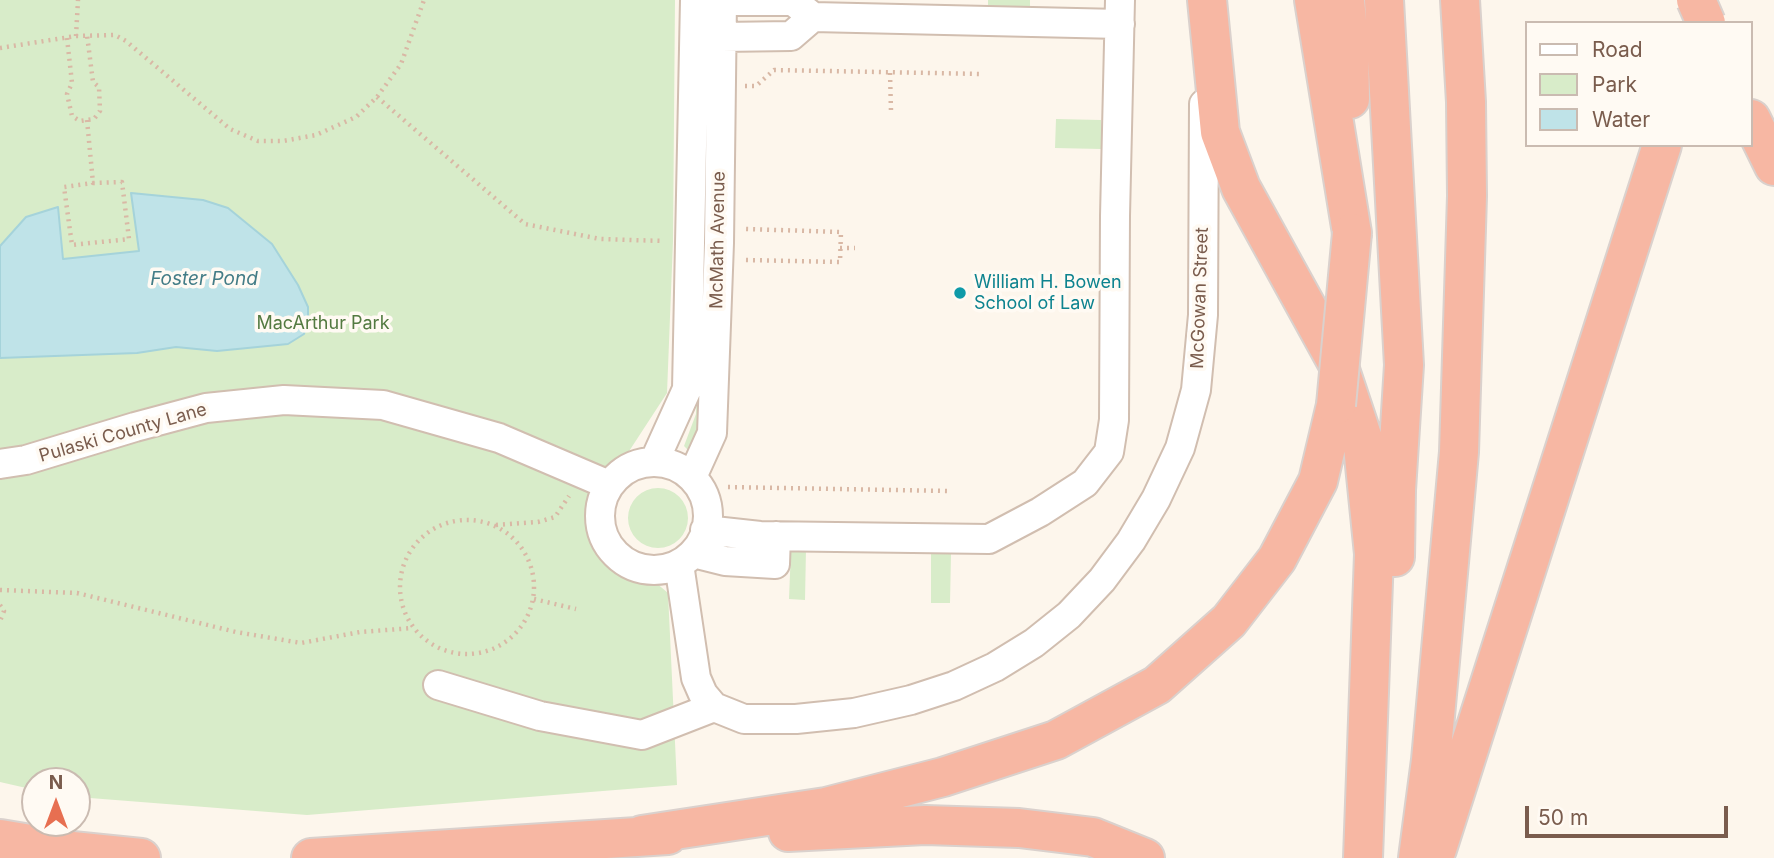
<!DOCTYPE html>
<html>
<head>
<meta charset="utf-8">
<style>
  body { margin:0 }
  #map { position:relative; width:1774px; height:858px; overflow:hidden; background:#fdf6ec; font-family:Inter,sans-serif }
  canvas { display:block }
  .legend { position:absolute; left:1525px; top:21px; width:228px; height:126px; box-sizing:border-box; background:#fffaf3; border:2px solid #cabbb1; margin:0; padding:9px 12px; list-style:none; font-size:21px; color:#7a5c4d }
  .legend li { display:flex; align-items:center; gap:14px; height:35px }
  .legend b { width:35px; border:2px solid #cabbb1 }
  .north { position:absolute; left:21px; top:767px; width:70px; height:70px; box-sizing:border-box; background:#fffaf3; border:2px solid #cabbb1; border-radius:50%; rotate:0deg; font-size:19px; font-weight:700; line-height:28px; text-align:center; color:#7a5c4d }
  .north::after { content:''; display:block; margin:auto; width:24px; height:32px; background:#e76f51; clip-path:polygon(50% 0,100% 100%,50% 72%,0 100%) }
  .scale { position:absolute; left:1525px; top:806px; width:203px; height:32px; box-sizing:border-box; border:4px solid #7a5c4d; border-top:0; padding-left:9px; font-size:21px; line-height:24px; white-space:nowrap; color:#7a5c4d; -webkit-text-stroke:5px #fffaf3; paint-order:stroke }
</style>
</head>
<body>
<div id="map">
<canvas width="1774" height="858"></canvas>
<ul class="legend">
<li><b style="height:9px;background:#fff"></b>Road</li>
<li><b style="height:19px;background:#d8ecc9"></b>Park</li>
<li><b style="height:19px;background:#bfe3e8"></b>Water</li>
</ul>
<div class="north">N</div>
<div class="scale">50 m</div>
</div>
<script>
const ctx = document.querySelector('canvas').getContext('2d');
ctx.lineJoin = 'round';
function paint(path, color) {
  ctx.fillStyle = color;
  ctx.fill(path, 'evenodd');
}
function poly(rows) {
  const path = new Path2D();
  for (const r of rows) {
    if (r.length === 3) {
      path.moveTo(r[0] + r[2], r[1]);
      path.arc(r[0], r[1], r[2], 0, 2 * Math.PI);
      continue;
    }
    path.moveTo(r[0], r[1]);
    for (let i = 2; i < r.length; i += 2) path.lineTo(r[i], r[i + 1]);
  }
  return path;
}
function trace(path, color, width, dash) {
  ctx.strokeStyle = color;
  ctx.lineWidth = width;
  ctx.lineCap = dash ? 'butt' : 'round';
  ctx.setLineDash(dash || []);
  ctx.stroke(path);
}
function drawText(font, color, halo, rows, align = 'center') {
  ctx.font = font + ' Inter,sans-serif';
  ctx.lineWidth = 7;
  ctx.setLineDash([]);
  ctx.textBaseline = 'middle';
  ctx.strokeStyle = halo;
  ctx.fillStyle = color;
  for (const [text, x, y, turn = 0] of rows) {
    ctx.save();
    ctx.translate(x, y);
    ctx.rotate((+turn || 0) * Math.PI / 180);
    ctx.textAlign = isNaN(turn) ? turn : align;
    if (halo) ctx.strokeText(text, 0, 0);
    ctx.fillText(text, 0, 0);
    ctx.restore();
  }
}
paint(poly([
  [0,0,675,0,673,241,667,393,622,462,593,502,602,542,618,568,635,571,655,582,668,593,677,785,307,815,77,797,77,781,35,781,35,790,0,782],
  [988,0,1030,0,1030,9,988,9],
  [1056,119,1101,120,1101,149,1055,148],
  [701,249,710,249,705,426,690,452,684,446,696,414],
  [658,518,30],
  [791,549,806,549,805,600,789,599],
  [931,554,951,554,950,603,931,603]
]), '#d8ecc9');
const water = poly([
  [131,193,203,200,228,208,272,244,298,285,308,307,308,319,304,334,288,344,217,351,176,347,137,353,0,358,0,246,26,217,58,207,63,259,139,251,131,193]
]);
paint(water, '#bfe3e8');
trace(water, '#a5d3da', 2);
const minor = poly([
  [722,1,793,1,813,17,1120,24],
  [722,37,791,36,813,17],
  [654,462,687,389,695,0],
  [654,516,54],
  [0,464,26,460,135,427,206,408,284,400,383,405,499,438,609,485],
  [693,475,712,433,719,243,722,0],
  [705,530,760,536,989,539,1040,512,1085,483,1109,452,1114,420,1115,216,1120,0],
  [693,553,725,561,775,564,776,536],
  [679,564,696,678,703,694,714,707,744,719,796,719,854,713,911,700,954,686,995,667,1034,643,1069,615,1102,580,1131,541,1156,499,1180,448,1196,390,1203,315,1204,104],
  [438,685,540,716,642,735,714,707]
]);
const highway = poly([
  [1207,0,1220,132,1241,188,1338,364,1362,436,1374,554,1363,858],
  [1314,0,1352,233],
  [1345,0,1349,41,1350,99],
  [1384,0,1404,365,1396,490,1395,557],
  [1751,119,1774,166],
  [788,832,925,825,1019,828,1093,837,1145,858],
  [642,835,826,807,943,777,1056,740,1157,685,1229,621,1277,559,1318,481,1336,405],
  [0,839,72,851,141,858],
  [1437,849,1662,145],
  [311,858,668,835],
  [1418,858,1431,760,1459,452,1467,196,1466,102,1460,0]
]);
trace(minor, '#d1beb0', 32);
trace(highway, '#dad1cd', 42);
trace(poly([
  [76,36,78,0],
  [67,38,72,83,67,94,72,116,80,121,94,119,100,111,99,87,93,82,87,35],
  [0,48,76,36,115,35,126,41,230,129,258,141,283,141,316,135,356,117,377,97,401,64,424,0],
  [890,73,891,111],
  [745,86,756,86,774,70,983,74],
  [377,97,525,224,600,239,664,241],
  [87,120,93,183,122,182,129,239,72,245,64,187,93,183],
  [840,248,855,248],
  [746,260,840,262,841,232,746,229],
  [728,487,951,491],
  [467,587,67],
  [496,525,538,522,555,517,569,496],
  [0,590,77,593,236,632,301,643,360,632,413,628],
  [534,599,576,609],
  [0,605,4,611,0,621]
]), '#d9b8a5', 4.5, [2, 5]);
trace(minor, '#fff', 28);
trace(highway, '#f7b7a3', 38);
const highwayBridge = poly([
  [1696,0,1706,23],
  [1336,405,1352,233]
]);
trace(highwayBridge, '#dad1cd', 42, []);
trace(highwayBridge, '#f7b7a3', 38);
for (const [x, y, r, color] of [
  [960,293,7,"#0f9aa8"]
]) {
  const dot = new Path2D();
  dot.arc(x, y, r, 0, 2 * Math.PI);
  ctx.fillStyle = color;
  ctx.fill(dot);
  trace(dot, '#fffaf3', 2.5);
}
drawText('18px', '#7a5c4d', '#fffaf3', [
  ["McMath Avenue",718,240,-89],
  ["McGowan Street",1200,298,-88],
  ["Pulaski County Lane",123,433,-16]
]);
drawText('18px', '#0d838f', '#fffaf3', [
  ["William H. Bowen",974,283],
  ["School of Law",974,304]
], 'left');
drawText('18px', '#537a41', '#fffaf3', [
  ["MacArthur Park",323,324]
]);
drawText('italic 19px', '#437c86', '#fffaf3', [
  ["Foster Pond",204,279]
]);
</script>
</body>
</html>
